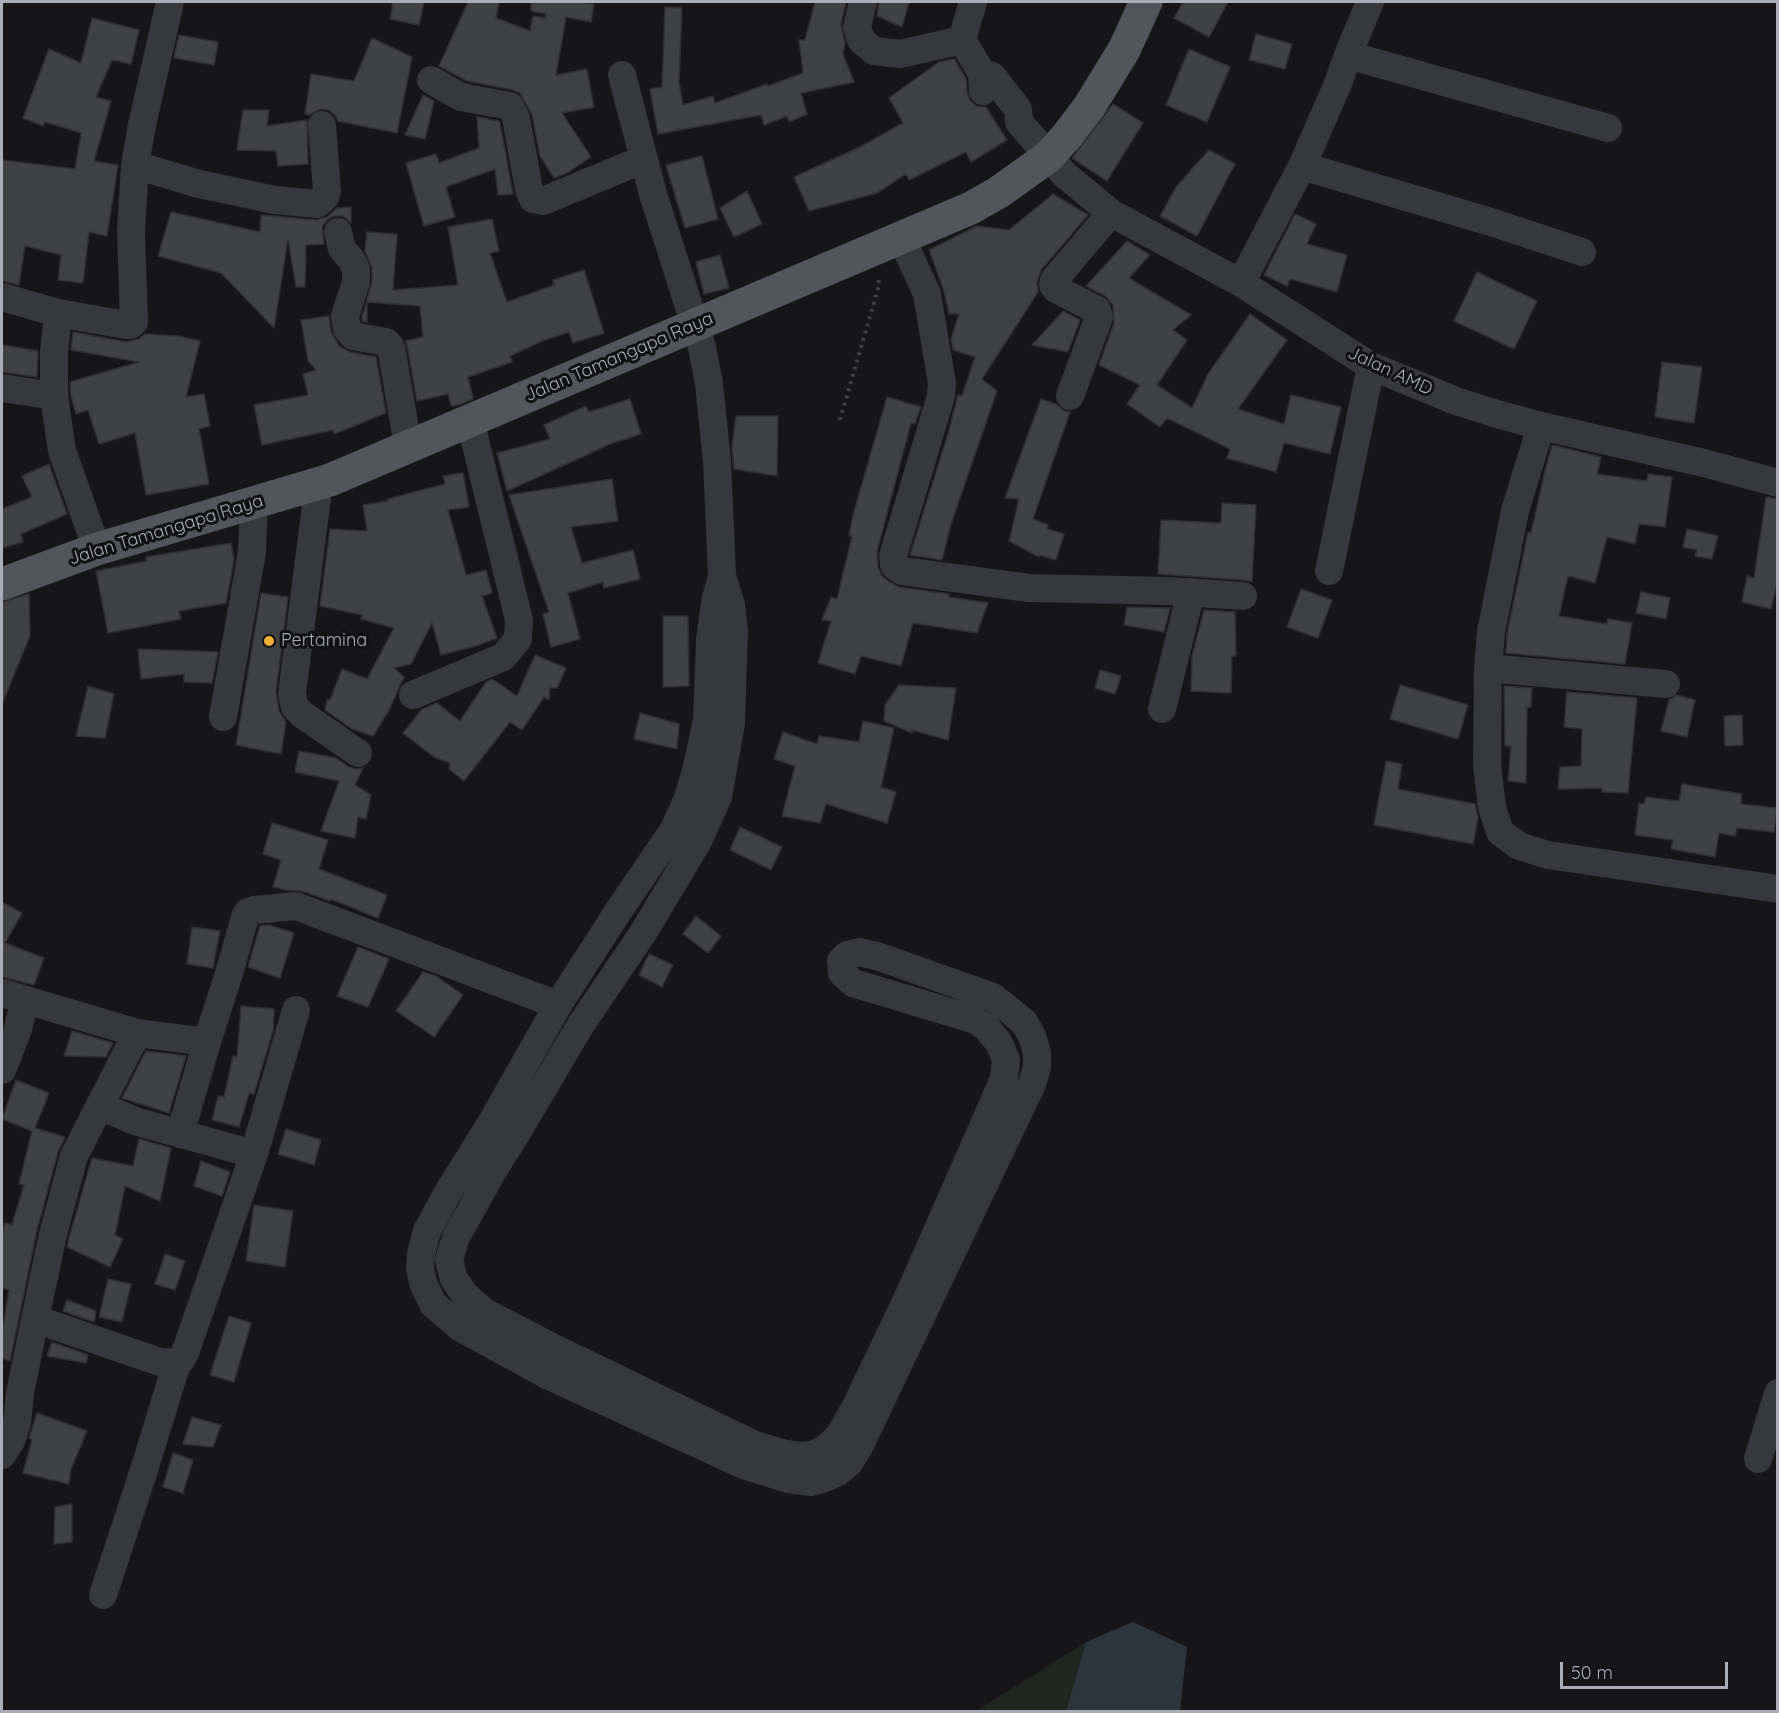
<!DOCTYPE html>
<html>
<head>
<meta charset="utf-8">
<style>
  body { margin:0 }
  #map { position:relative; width:1779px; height:1713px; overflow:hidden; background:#161618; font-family:Quicksand,sans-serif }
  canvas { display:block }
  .frame { position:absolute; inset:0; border:3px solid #a8adb8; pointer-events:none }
  .scale { position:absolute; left:1560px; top:1662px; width:168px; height:27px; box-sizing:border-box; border:3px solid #a8adb8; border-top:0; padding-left:8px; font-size:18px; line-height:21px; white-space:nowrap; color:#a8adb8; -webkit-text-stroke:4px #111113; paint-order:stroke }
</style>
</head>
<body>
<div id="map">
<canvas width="1779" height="1713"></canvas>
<div class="frame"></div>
<div class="scale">50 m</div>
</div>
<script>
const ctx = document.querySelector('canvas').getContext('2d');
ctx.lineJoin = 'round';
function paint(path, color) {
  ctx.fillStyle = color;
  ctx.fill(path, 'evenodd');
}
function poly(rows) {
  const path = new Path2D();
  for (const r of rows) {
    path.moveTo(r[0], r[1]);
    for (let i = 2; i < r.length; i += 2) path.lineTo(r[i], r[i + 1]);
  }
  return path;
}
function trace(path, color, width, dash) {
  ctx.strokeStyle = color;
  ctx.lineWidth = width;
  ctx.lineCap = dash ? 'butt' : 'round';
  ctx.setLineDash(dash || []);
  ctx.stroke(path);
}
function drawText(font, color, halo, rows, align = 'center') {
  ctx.font = font + ' Quicksand,sans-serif';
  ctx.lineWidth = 6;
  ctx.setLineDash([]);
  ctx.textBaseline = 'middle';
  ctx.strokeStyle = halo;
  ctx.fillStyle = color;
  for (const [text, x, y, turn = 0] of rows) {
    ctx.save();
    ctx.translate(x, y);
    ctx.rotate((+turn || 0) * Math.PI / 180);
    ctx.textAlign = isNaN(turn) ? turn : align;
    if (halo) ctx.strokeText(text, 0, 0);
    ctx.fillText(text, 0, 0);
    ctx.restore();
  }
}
paint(poly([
  [1086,1642,1066,1711,976,1711]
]), '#1e261f');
paint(poly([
  [1133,1622,1187,1647,1180,1711,1066,1711,1086,1642]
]), '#2c353c');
const building = poly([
  [393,2,424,2,419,25,390,19,393,2],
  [468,2,499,2,496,18,530,31,533,16,545,18,546,14,531,11,531,2,580,2,594,4,591,22,566,17,556,75,587,69,594,107,562,113,591,157,567,173,554,178,540,156,532,115,520,93,513,90,467,81,439,66,468,2],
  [815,2,846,2,841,24,845,43,843,54,854,82,801,93,807,114,789,122,787,116,764,125,761,115,658,134,650,89,662,87,665,7,682,8,679,82,683,105,713,96,715,103,767,84,768,86,803,73,799,40,805,40,815,2],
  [879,2,909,2,902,27,877,16,879,2],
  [1183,2,1228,2,1209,37,1174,18,1183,2],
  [92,18,139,30,131,64,112,60,96,97,111,101,94,161,118,165,107,236,89,232,83,283,58,280,61,255,25,246,19,285,2,281,2,160,75,169,81,133,45,122,43,126,23,118,49,49,81,63,92,18],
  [1256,34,1292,44,1285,69,1249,60,1256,34],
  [179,35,218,42,214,65,174,58,179,35],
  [372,38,412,57,397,133,338,121,335,115,329,110,320,109,309,115,305,114,311,74,354,81,372,38],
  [1189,49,1230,67,1207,122,1166,105,1189,49],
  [954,59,966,78,967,92,970,100,976,106,986,107,1007,140,971,162,966,152,909,180,906,174,877,193,809,211,794,177,858,148,903,123,889,98,939,62,954,59],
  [423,95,434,101,425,139,405,135,423,95],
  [1113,104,1143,123,1107,181,1072,158,1113,104],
  [243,110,269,110,267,126,307,120,308,164,278,166,276,151,237,150,243,110],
  [477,117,499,121,500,123,513,194,498,195,495,169,446,187,455,217,424,226,406,163,436,154,439,163,479,148,477,117],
  [1209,150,1235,164,1197,236,1160,216,1176,187,1209,150],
  [702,156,718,219,685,228,666,165,702,156],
  [747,191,762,224,734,237,720,208,747,191],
  [1053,194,1088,215,1041,270,1037,282,1038,292,982,379,997,391,951,524,942,560,910,555,948,434,958,395,962,396,975,357,953,350,951,339,959,314,949,314,944,291,929,250,977,226,1009,230,1053,194],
  [351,207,351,223,343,216,334,216,327,220,322,227,324,244,306,245,305,287,296,287,288,239,274,328,221,273,158,256,171,212,260,232,261,215,316,220,327,217,337,208,351,207],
  [1295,214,1316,224,1307,244,1347,255,1337,292,1290,279,1287,286,1264,275,1295,214],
  [492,219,499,251,490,253,507,302,554,285,553,280,584,270,604,333,573,343,569,332,542,341,510,356,512,362,468,377,473,399,461,404,451,406,448,394,417,401,406,341,423,337,420,306,367,302,367,322,362,321,362,317,372,282,372,268,365,251,367,232,397,234,393,290,458,285,448,227,492,219],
  [1127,241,1150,255,1129,278,1191,315,1173,330,1187,340,1157,385,1192,408,1208,374,1250,314,1287,340,1238,409,1284,424,1291,395,1341,407,1330,454,1284,443,1276,472,1227,458,1230,449,1167,418,1160,427,1127,404,1140,385,1099,365,1114,323,1113,305,1105,296,1086,286,1127,241],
  [720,255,729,288,704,294,696,262,720,255],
  [1477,272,1537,301,1514,349,1454,321,1477,272],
  [1063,311,1080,320,1068,352,1032,345,1063,311],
  [329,316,331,332,340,347,350,352,376,357,386,413,334,434,333,430,262,445,254,405,308,395,303,374,316,370,308,361,301,320,329,316],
  [73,332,126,342,139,339,145,334,178,336,200,341,186,397,204,394,210,426,199,429,209,484,146,495,135,433,99,444,88,410,76,414,71,396,70,382,139,362,71,350,73,332],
  [2,345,38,351,37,377,2,372,2,345],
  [1662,362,1702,367,1694,423,1655,417,1662,362],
  [887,397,921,407,915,424,911,423,877,551,878,567,882,576,889,582,899,587,949,594,949,597,988,603,977,633,913,623,901,666,861,656,855,674,818,663,831,621,822,620,831,597,837,599,852,536,849,536,853,515,887,397],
  [630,399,641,434,604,446,604,447,507,491,497,453,550,439,544,425,586,406,589,412,630,399],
  [1041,399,1056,404,1064,411,1070,412,1033,519,1048,525,1047,529,1064,534,1056,560,1040,555,1039,557,1009,541,1019,499,1005,498,1041,399],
  [736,416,778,416,777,476,734,469,732,448,736,416],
  [1552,445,1601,457,1597,474,1647,481,1648,474,1672,477,1665,527,1639,524,1635,544,1607,537,1595,583,1568,576,1559,616,1607,624,1608,619,1632,623,1625,664,1506,653,1507,634,1528,532,1531,533,1545,471,1552,445],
  [49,464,67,514,21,534,23,542,2,548,2,509,32,497,22,476,49,464],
  [463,473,469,507,448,510,466,575,486,570,492,593,482,596,497,638,476,646,441,655,432,623,411,664,394,668,404,677,388,712,373,736,352,729,325,710,327,699,330,700,342,669,367,679,394,628,361,619,362,615,320,606,330,529,367,531,363,505,388,501,388,499,445,484,443,476,463,473],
  [612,479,618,521,571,527,582,563,633,550,640,579,604,588,603,582,568,593,580,639,551,647,543,614,549,612,509,495,612,479],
  [1766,497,1778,499,1778,579,1771,609,1742,602,1747,576,1754,578,1766,497],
  [1222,503,1256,505,1252,582,1244,580,1158,574,1161,520,1221,523,1222,503],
  [1687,529,1718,536,1712,559,1695,556,1697,550,1683,547,1687,529],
  [231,543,234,560,226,603,179,611,181,619,108,633,96,571,147,561,146,557,231,543],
  [1301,589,1332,600,1318,638,1287,627,1301,589],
  [1641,592,1670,598,1666,619,1636,613,1641,592],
  [261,593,288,597,276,692,279,711,286,722,281,754,236,745,261,593],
  [29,594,30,636,2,704,2,602,29,594],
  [1127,607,1170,608,1164,632,1124,625,1127,607],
  [1204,610,1235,612,1236,656,1232,656,1231,693,1191,691,1192,656,1204,610],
  [663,616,688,616,689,686,663,687,663,616],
  [138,649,218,652,212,683,184,682,184,674,141,679,138,649],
  [535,655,566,668,557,688,550,688,549,700,544,697,522,730,510,722,464,781,449,769,450,763,434,757,403,733,422,709,437,703,460,721,486,682,492,679,517,696,535,655],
  [1100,670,1121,676,1115,694,1095,688,1100,670],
  [899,685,956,688,948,740,912,730,912,733,884,721,885,705,899,685],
  [1400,685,1468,705,1458,739,1390,719,1400,685],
  [88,686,114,694,105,738,76,736,88,686],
  [1504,686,1532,688,1531,707,1527,707,1526,783,1508,781,1511,746,1505,746,1504,686],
  [1567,692,1637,698,1628,793,1602,792,1602,788,1558,789,1560,767,1581,766,1582,729,1564,727,1567,692],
  [1677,695,1695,700,1687,737,1661,731,1669,700,1677,695],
  [640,713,679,724,677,749,634,739,640,713],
  [1742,715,1743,745,1725,746,1724,716,1742,715],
  [863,721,894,728,881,787,896,792,887,823,826,804,820,823,782,816,795,766,774,759,783,732,817,744,819,736,859,742,863,721],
  [299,751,336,758,349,767,356,769,363,768,355,785,371,795,366,819,358,817,355,838,321,831,339,781,295,772,299,751],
  [1386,761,1402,764,1398,789,1475,804,1478,817,1473,844,1374,825,1386,761],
  [1682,784,1742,794,1741,804,1777,808,1774,832,1737,828,1735,836,1719,833,1715,857,1671,849,1673,840,1635,835,1639,803,1644,804,1646,797,1679,801,1682,784],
  [272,823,328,840,319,869,387,895,378,918,331,899,330,901,302,891,286,890,273,887,281,860,263,854,272,823],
  [740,827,782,847,771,870,730,850,740,827],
  [2,902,22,913,5,943,44,958,34,985,2,977,2,902],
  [696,916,721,936,708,953,683,934,696,916],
  [269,925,294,933,280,978,248,967,260,926,269,925],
  [192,927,220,931,213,968,187,964,192,927],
  [358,947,389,959,368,1007,337,996,358,947],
  [649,954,673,965,662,987,639,975,649,954],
  [423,972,436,976,463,995,434,1037,396,1011,423,972],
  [241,1006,274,1009,273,1031,254,1094,249,1093,239,1127,212,1120,218,1096,224,1097,233,1056,237,1057,241,1006],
  [72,1031,113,1043,106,1057,64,1056,72,1031],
  [146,1051,186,1056,169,1113,122,1098,146,1051],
  [16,1080,49,1093,35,1128,65,1137,58,1152,37,1230,10,1361,2,1358,2,1333,9,1290,2,1288,2,1234,5,1223,12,1225,24,1185,19,1184,32,1131,2,1119,16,1080],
  [286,1129,321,1140,314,1165,278,1154,286,1129],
  [139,1139,171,1148,160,1201,125,1186,115,1235,123,1239,110,1267,67,1247,69,1238,92,1158,133,1166,139,1139],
  [201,1161,230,1172,222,1196,194,1186,201,1161],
  [254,1205,293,1211,285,1267,246,1261,254,1205],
  [165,1254,185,1261,175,1290,155,1284,165,1254],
  [108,1279,131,1284,122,1322,99,1317,108,1279],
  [67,1300,96,1311,94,1322,63,1311,67,1300],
  [229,1316,251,1323,234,1382,210,1375,229,1316],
  [52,1342,88,1355,86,1363,47,1356,52,1342],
  [37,1413,87,1431,71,1469,69,1484,23,1473,32,1440,29,1438,37,1413],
  [192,1417,221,1425,213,1447,183,1444,192,1417],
  [173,1453,193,1460,183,1493,163,1487,173,1453],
  [72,1504,72,1542,54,1544,55,1507,72,1504]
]);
paint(building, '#404145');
trace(building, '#303034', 1.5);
trace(poly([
  [840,420,879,285,878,276]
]), '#3d3f44', 4, [3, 4.5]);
trace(poly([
  [863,2,857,27,861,40,874,51,900,54,962,40],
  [973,2,962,40,982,73,983,91],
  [1348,55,1370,2],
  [982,73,992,76,1018,109,1019,122,1064,174,1111,213,1241,283,1371,366,1456,401,1497,414,1541,426,1704,463,1778,483],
  [622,75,653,194,702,347,709,384,717,461,722,576,731,605,734,630,731,723,718,797,697,843,643,933,580,1026,518,1131,494,1169,456,1237,449,1260,454,1279,465,1295,484,1312,550,1346,755,1445,782,1453,800,1456,812,1455,825,1449,839,1436,855,1408,910,1293,1004,1079,1006,1060,999,1043,987,1028,976,1020,853,983,842,973,841,961,847,955,859,952,877,956,993,997,1024,1022,1032,1036,1037,1053,1037,1067,1032,1084,859,1447,849,1463,838,1472,828,1477,811,1482,788,1479,746,1466,547,1375,461,1328,433,1304,423,1283,420,1268,421,1254,427,1231,447,1194,493,1120,558,1005,619,910,673,831,688,798,697,767,707,720,710,640,715,602,722,576],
  [431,80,461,97,510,106,516,118,529,190,533,199,543,201,644,159],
  [135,165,199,184,275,200,317,204,325,197,327,191,322,125],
  [1302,166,1491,222,1582,252],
  [338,232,342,249,351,259,356,269,356,282,345,316,347,329,353,336,386,342,391,347,408,446],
  [901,237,927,294,942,383,941,396,893,556,894,565,897,568,902,571,1029,588,1168,591,1243,596],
  [1241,283,1302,166,1337,86,1348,55,1608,128],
  [2,297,58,313,126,325,130,325,134,322,131,231,135,165,142,125,170,2],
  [58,313,54,353,54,396,62,451,97,549],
  [2,388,54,396],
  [1070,396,1099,317,1097,310,1056,289,1053,285,1054,280,1111,213],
  [1541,426,1515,511,1491,632,1488,668,1487,766,1492,807,1500,832,1519,846,1548,855,1778,889],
  [319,482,292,694,295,707,303,715,358,753],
  [1329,571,1371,366],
  [1488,668,1666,684],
  [413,695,503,657,518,639,519,620,470,420],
  [1162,709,1191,592],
  [223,717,252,552,254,502],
  [2,993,137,1033,207,1042,230,970,245,917,248,912,254,910,296,906,558,1005],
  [137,1033,74,1156,53,1234,35,1319,160,1362,177,1363,181,1360,185,1353,254,1154,296,1010],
  [2,1070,17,1032,25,1000],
  [99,1106,138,1122,254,1154],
  [180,1134,207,1042],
  [2,1455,11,1441,17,1423,20,1393,35,1319],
  [1758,1459,1778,1393],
  [103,1595,144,1470,177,1363]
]), '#37383d', 28);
trace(poly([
  [2,584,97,549,330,480,971,208,999,192,1048,157,1067,136,1089,107,1124,50,1146,2]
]), '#53555c', 33);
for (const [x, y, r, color] of [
  [269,641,6,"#f2b134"]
]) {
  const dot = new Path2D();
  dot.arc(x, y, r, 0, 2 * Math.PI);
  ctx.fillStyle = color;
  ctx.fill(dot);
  trace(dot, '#111113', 2);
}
drawText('18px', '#a8adb8', '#111113', [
  ["Jalan Tamangapa Raya",619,357,-23],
  ["Jalan AMD",1390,371,25],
  ["Jalan Tamangapa Raya",166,530,-17]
]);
drawText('18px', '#a8adb8', '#111113', [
  ["Pertamina",281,641]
], 'left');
</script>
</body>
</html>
